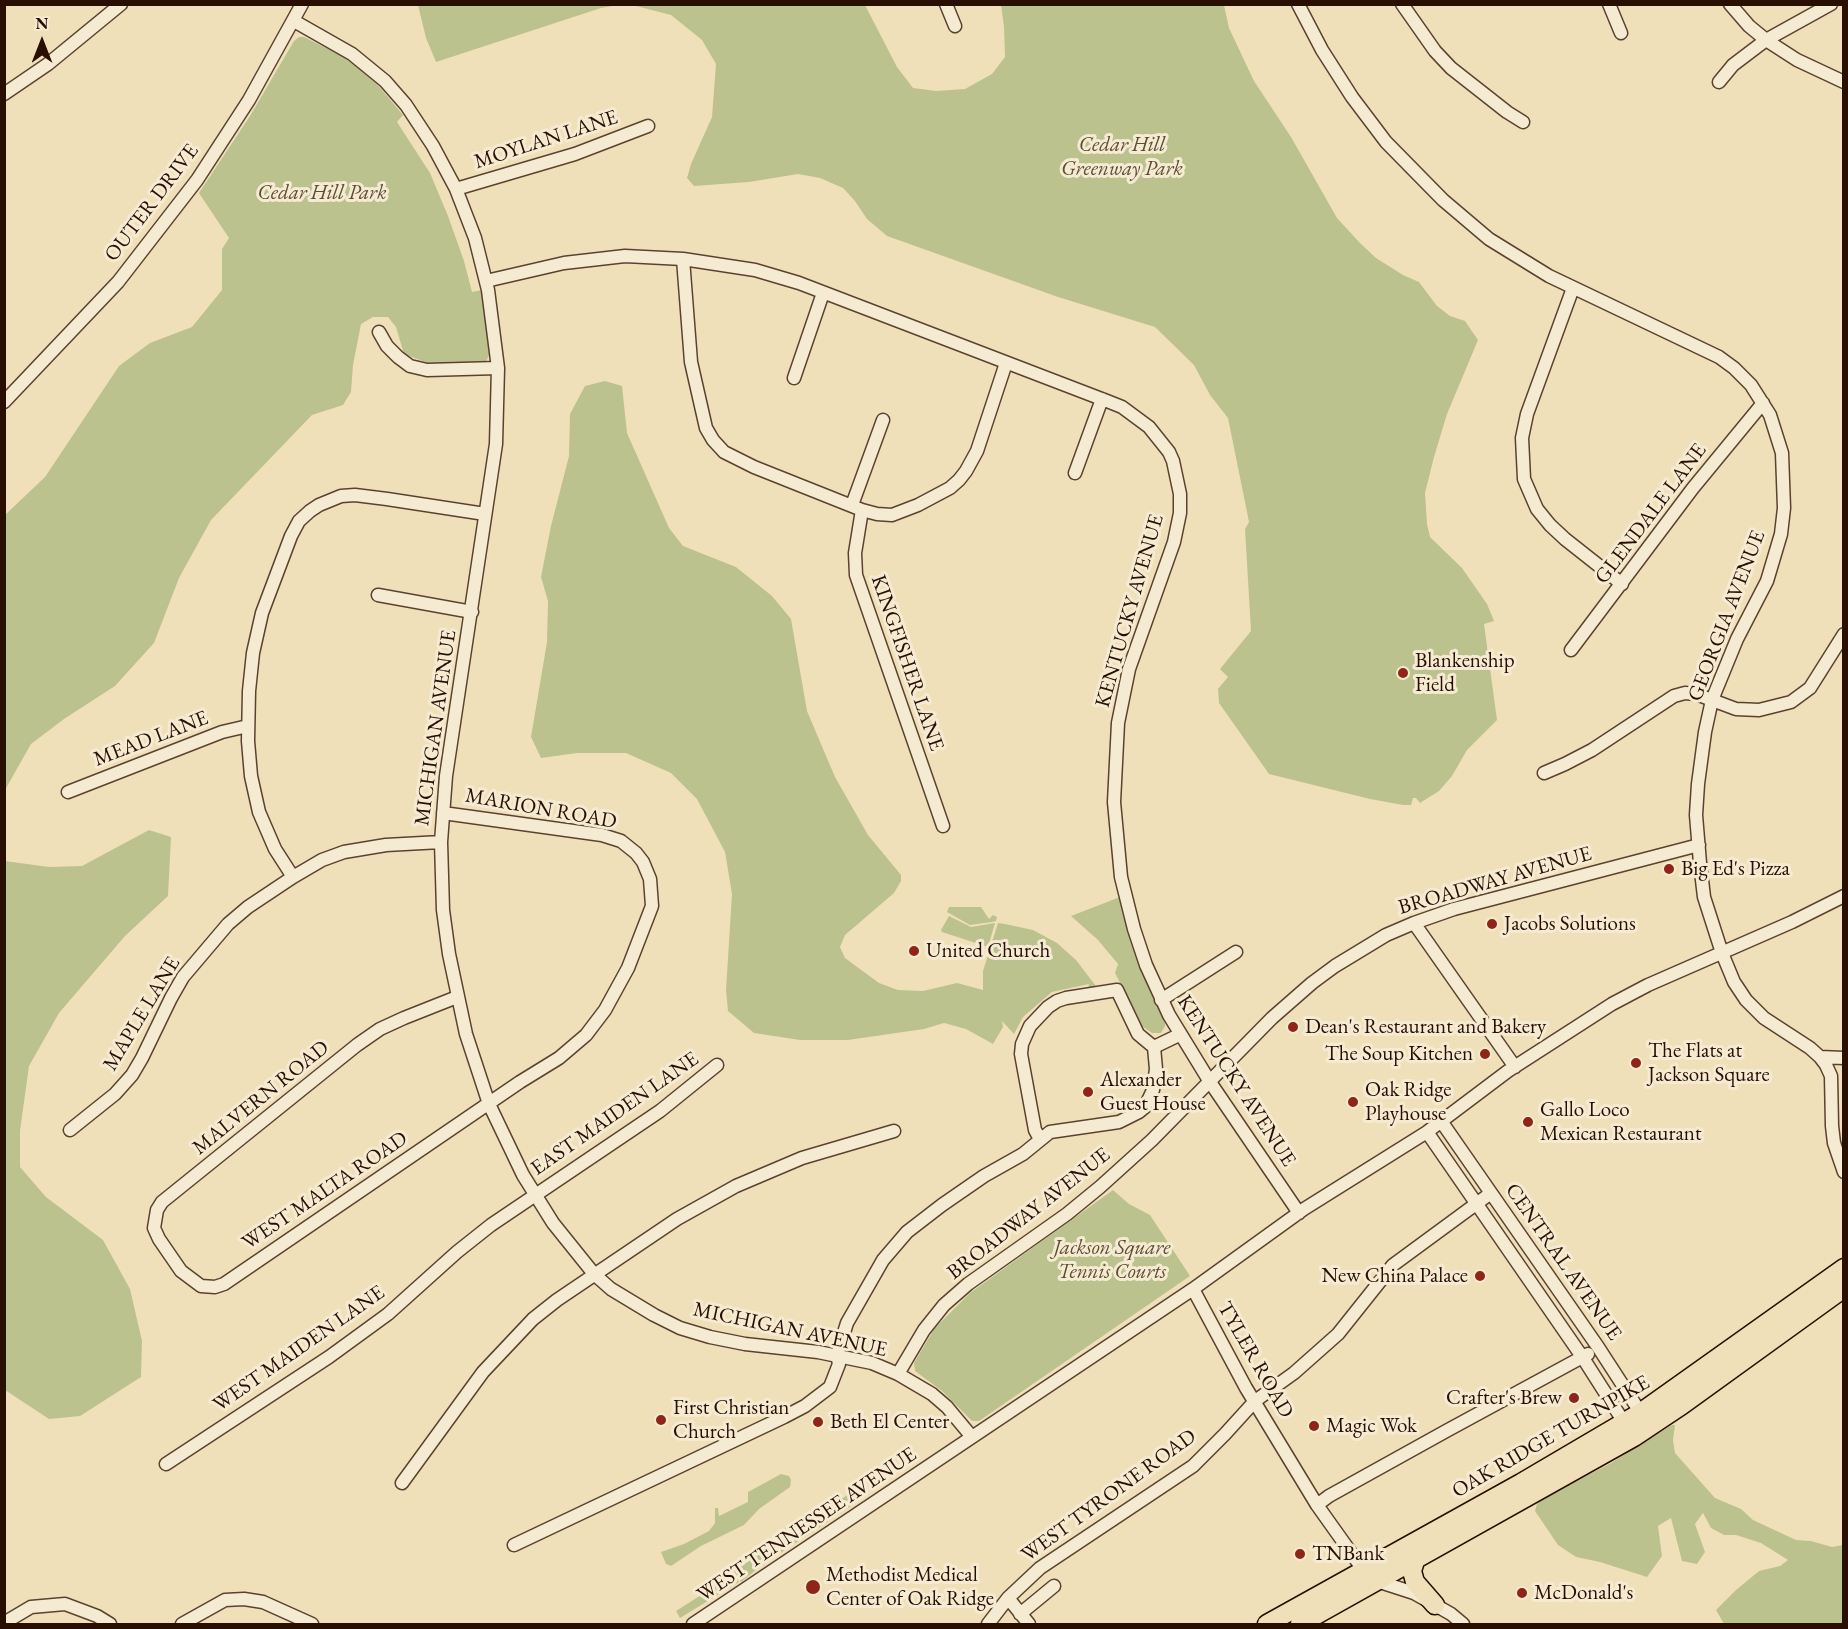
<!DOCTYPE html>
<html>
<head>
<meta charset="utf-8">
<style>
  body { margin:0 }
  #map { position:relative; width:1848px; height:1629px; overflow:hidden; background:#f0e0b9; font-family:"EB Garamond",serif }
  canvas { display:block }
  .frame { position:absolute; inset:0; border:6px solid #290e02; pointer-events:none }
  .north { position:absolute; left:12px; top:12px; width:60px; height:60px; -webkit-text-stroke:4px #f5ebd2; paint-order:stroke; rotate:0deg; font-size:16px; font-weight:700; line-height:24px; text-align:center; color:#290e02 }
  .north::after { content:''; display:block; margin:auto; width:21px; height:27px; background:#290e02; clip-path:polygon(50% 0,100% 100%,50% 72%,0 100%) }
</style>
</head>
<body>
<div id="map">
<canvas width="1848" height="1629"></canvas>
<div class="frame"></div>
<div class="north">N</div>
</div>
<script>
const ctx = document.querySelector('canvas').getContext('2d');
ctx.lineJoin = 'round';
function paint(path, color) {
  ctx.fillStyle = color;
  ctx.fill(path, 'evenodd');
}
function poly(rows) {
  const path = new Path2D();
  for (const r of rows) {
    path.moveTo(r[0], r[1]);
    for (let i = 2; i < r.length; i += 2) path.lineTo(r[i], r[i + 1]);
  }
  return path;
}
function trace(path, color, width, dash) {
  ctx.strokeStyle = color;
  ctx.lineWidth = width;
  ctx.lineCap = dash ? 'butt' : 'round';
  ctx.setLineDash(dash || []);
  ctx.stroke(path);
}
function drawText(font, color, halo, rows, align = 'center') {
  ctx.font = font + ' "EB Garamond",serif';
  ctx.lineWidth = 6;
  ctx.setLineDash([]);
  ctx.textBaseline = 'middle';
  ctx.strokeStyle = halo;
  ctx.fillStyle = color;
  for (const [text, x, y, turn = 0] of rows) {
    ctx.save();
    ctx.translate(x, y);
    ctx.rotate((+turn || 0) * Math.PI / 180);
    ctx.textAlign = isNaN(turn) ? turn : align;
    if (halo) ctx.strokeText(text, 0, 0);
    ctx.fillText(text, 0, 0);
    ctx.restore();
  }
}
paint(poly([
  [418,5,418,4,618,5,601,8,436,62,426,38],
  [632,5,865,5,897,67,913,88,936,91,965,89,992,74,1005,57,1004,27,1001,5,1224,5,1229,28,1254,81,1291,137,1337,218,1359,242,1376,258,1403,275,1419,282,1437,306,1450,316,1465,321,1478,340,1447,414,1434,457,1425,493,1427,524,1430,537,1462,568,1487,604,1494,621,1484,624,1497,720,1467,750,1452,776,1439,791,1420,803,1416,798,1413,798,1411,805,1403,805,1370,799,1269,774,1219,703,1218,689,1228,677,1220,669,1251,631,1245,529,1249,522,1228,418,1210,395,1194,365,1155,327,1058,297,887,236,867,219,855,201,843,188,820,178,798,174,749,182,694,186,687,178,691,164,712,117,716,64,702,40,671,15],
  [299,37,304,37,340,55,356,66,377,84,403,115,397,122,430,173,448,216,464,261,472,292,482,290,490,354,486,361,482,363,428,363,404,354,396,327,388,317,373,317,361,324,353,365,351,392,343,405,312,415,211,520,179,578,154,643,115,686,64,719,31,744,5,790,5,515,45,477,119,366,150,343,192,327,222,290,222,249,229,238,199,193,250,116,294,41],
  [605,381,622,386,627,433,669,528,683,546,736,567,772,596,791,619,807,711,835,777,868,835,901,875,901,881,894,893,845,935,840,947,845,958,879,983,898,990,923,991,957,983,983,990,983,971,998,923,1005,924,1033,930,1057,943,1076,960,1099,990,1088,990,1089,984,1052,992,1023,1017,1014,1034,1002,1021,1003,1027,993,1044,966,1029,944,1023,924,1029,848,1040,800,1040,754,1033,728,1011,726,990,732,894,725,852,697,799,671,773,626,753,577,753,541,758,531,737,547,642,548,601,541,577,551,526,569,456,570,414,585,386],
  [149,830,171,837,168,896,125,936,59,1013,29,1066,20,1131,20,1167,46,1197,103,1240,130,1289,142,1341,141,1377,80,1416,49,1419,5,1390,5,861,49,867,82,866],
  [1120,897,1139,961,1165,1019,1165,1026,1161,1033,1152,1033,1142,1026,1115,973,1118,964,1098,940,1071,916],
  [949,907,981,907,989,919,993,915,997,917,996,921,992,922,970,925,947,912],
  [949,916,971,927,995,923,988,947,942,932,941,930],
  [1113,1190,1129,1204,1150,1215,1190,1276,979,1421,972,1421,942,1391,915,1371,914,1363,934,1329,970,1293],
  [1672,1425,1675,1425,1673,1440,1675,1453,1715,1498,1741,1509,1753,1520,1796,1540,1811,1541,1832,1547,1843,1545,1843,1624,1724,1624,1716,1610,1736,1590,1759,1571,1780,1566,1788,1560,1761,1543,1736,1535,1724,1535,1711,1528,1703,1513,1695,1524,1705,1552,1697,1564,1682,1561,1671,1518,1658,1526,1662,1556,1647,1577,1600,1562,1576,1557,1558,1545,1535,1511,1537,1504,1543,1499,1611,1463],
  [781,1474,789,1476,791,1480,790,1487,759,1509,744,1525,701,1546,671,1566,666,1564,661,1552,684,1544,709,1531,715,1523,715,1508,718,1508,719,1516,748,1502,748,1492],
  [849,1494,853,1495,856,1499,854,1504,802,1539,794,1530],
  [783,1527,795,1533,800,1540,762,1565,741,1582,734,1571,791,1533],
  [734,1574,739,1582,680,1618,676,1611]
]), '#bcc28e');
const minor = poly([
  [946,4,955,26],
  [1298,4,1322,50,1352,97,1386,142,1443,200,1489,239,1549,276,1719,357,1734,368,1751,385,1770,415,1782,453,1784,508,1781,534,1767,581,1737,639,1712,700,1705,732,1698,784,1696,815,1700,863,1704,897,1722,953,1734,982,1746,1000,1764,1018,1810,1048,1820,1057,1826,1065,1831,1076,1832,1126,1834,1143,1844,1172],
  [1402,4,1435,51,1451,68,1507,112,1523,122],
  [1609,4,1621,33],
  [1730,4,1749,26,1766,40,1797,60,1844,82],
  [294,21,352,54,385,81,406,105,433,146,456,189,475,238,488,290,498,368,496,444,446,776,441,842,443,910,449,954,466,1034,489,1104,523,1175,553,1223,594,1274,611,1289,654,1315,680,1328,710,1337,745,1344,818,1352,872,1363,898,1374,932,1394,947,1407,972,1437],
  [1719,82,1733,65,1766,40,1831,4],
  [4,94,48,64,121,4],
  [456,189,575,154,648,126],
  [683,259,691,362,706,428,713,440,724,452,754,467,862,510,877,514,892,515,918,505,950,488,959,480,966,471,977,451,1006,363],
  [486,281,564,263,625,256,683,259,755,270,799,283,1107,401,1122,407,1149,427,1169,452,1173,461,1180,494,1180,513,1174,542,1129,669,1118,723,1114,802,1121,877,1134,929,1146,965,1169,1015,1210,1082,1299,1213],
  [1573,288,1527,414,1522,438,1524,479,1537,509,1550,525,1565,539,1622,584],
  [379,332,387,346,398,357,410,366,427,370,498,368],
  [794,378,823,293],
  [4,402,118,282,197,180,249,100,302,4],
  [1075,473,1102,399],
  [852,505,883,420],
  [862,510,855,553,856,575,943,826],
  [378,595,472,612],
  [1571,650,1693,488,1763,403],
  [1544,773,1565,764,1592,750,1674,696,1685,693,1696,694,1736,709,1759,710,1791,702,1810,688,1844,634],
  [68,792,222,732,248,726],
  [443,813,602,835,621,841,636,853,643,862,650,879,652,906,628,968,605,1010,586,1035,559,1058,520,1082,224,1284,215,1287,201,1286,181,1271,159,1239,154,1228,157,1210,162,1202,357,1045,380,1029,404,1018,457,997],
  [293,877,275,849,259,812,251,776,248,741,249,691,253,653,262,613,291,536,299,521,310,511,319,505,341,496,355,495,387,499,485,514],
  [1414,923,1515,1067],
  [1161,1000,1236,952],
  [1820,1057,1844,1058],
  [1441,1121,1598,1347,1644,1418],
  [70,1130,115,1094,132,1075,142,1058,171,998,183,977,228,924,248,907,293,877,322,860,344,852,386,845,441,842],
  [1427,1132,1583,1358,1627,1427],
  [1040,1139,1035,1130,1021,1054,1022,1044,1030,1026,1048,1007,1057,1001,1066,998,1117,990,1138,1034,1150,1044,1154,1047,1179,1035],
  [1193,1289,1246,1388,1317,1505,1364,1571],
  [898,1374,924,1330,944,1305,968,1284,1067,1214,1100,1187,1152,1140,1272,1018,1312,983,1335,966,1386,935,1414,923,1454,909,1699,845],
  [166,1464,329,1357,388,1314,457,1252,491,1225,660,1111,717,1065],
  [402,1483,483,1372,533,1319,557,1300,677,1219,736,1186,802,1158,894,1131],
  [1317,1505,1329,1496,1448,1430,1588,1354],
  [514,1545,784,1417,805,1406,830,1387,839,1364,837,1355,847,1323,883,1260,907,1232,942,1205,984,1176,1023,1154,1050,1132,1119,1122,1139,1112,1145,1107,1153,1090,1156,1069,1154,1047],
  [1377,1581,1414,1593,1451,1614,1463,1624],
  [1008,1598,1029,1624],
  [1020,1614,1054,1586],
  [4,1623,31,1607,65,1604,97,1616,110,1624],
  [182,1624,225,1600,244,1599,263,1602,312,1624],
  [693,1624,1193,1289,1304,1209,1427,1132,1508,1071,1612,1004,1648,985,1792,922,1844,896],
  [988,1624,1008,1598,1040,1568,1193,1466,1225,1434,1255,1401,1294,1373,1338,1334,1393,1265,1491,1193]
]);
const highway = poly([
  [1415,1561,1412,1571,1415,1582,1435,1605],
  [1267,1624,1521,1483,1640,1413,1844,1268],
  [1300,1624,1634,1437,1682,1405,1844,1288]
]);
trace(minor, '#5b4230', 15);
trace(highway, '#290e02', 21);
trace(minor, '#f5ebd2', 12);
trace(highway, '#f0e0b9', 18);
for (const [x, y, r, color] of [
  [1403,673,6,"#8f2418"],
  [1669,869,6,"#8f2418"],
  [1492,924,6,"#8f2418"],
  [914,951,6,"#8f2418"],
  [1293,1027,6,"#8f2418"],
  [1485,1054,6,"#8f2418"],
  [1636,1063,6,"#8f2418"],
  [1088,1092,6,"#8f2418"],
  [1353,1102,6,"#8f2418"],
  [1528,1122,6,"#8f2418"],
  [1480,1276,6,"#8f2418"],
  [1574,1398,6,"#8f2418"],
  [661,1420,6,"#8f2418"],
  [818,1422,6,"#8f2418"],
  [1314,1426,6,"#8f2418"],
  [1300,1554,6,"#8f2418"],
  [813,1587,8,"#8f2418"],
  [1522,1593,6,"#8f2418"]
]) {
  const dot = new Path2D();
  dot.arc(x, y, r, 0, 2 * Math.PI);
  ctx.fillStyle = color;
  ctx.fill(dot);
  trace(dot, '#f5ebd2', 2);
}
drawText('21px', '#290e02', '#f5ebd2', [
  ["MOYLAN LANE",546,140,-18],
  ["OUTER DRIVE",152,203,-53],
  ["GLENDALE LANE",1651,514,-53],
  ["KENTUCKY AVENUE",1130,611,-74],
  ["GEORGIA AVENUE",1727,616,-69],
  ["KINGFISHER LANE",907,663,71],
  ["MICHIGAN AVENUE",436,728,-82],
  ["MEAD LANE",151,739,-21],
  ["MARION ROAD",541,809,10],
  ["BROADWAY AVENUE",1495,881,-16],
  ["MAPLE LANE",142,1014,-59],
  ["KENTUCKY AVENUE",1236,1081,57],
  ["MALVERN ROAD",261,1098,-39],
  ["EAST MAIDEN LANE",615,1114,-35],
  ["WEST MALTA ROAD",325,1191,-34],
  ["BROADWAY AVENUE",1029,1214,-38],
  ["CENTRAL AVENUE",1563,1262,55],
  ["MICHIGAN AVENUE",790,1330,12],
  ["WEST MAIDEN LANE",299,1349,-35],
  ["TYLER ROAD",1255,1360,60],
  ["OAK RIDGE TURNPIKE",1551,1437,-30],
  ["WEST TYRONE ROAD",1109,1496,-36],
  ["WEST TENNESSEE AVENUE",807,1525,-34]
]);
drawText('italic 21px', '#5c4d33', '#f5ebd2', [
  ["Cedar Hill",1122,145],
  ["Greenway Park",1122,169],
  ["Cedar Hill Park",322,193],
  ["Jackson Square",1112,1248],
  ["Tennis Courts",1112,1272]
]);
drawText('21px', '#290e02', '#f5ebd2', [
  ["Blankenship",1415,661],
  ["Field",1415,685],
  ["Big Ed's Pizza",1681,869],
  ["Jacobs Solutions",1504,924],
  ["United Church",926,951],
  ["Dean's Restaurant and Bakery",1305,1027],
  ["The Flats at",1648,1051],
  ["Jackson Square",1648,1075],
  ["The Soup Kitchen",1473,1054,"right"],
  ["Alexander",1100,1080],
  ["Guest House",1100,1104],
  ["Oak Ridge",1365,1090],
  ["Playhouse",1365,1114],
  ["Gallo Loco",1540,1110],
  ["Mexican Restaurant",1540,1134],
  ["New China Palace",1468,1276,"right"],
  ["Crafter's Brew",1562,1398,"right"],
  ["First Christian",673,1408],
  ["Church",673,1432],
  ["Beth El Center",830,1422],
  ["Magic Wok",1326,1426],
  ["TNBank",1312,1554],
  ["Methodist Medical",826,1575],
  ["Center of Oak Ridge",826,1599],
  ["McDonald's",1534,1593]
], 'left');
</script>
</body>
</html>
